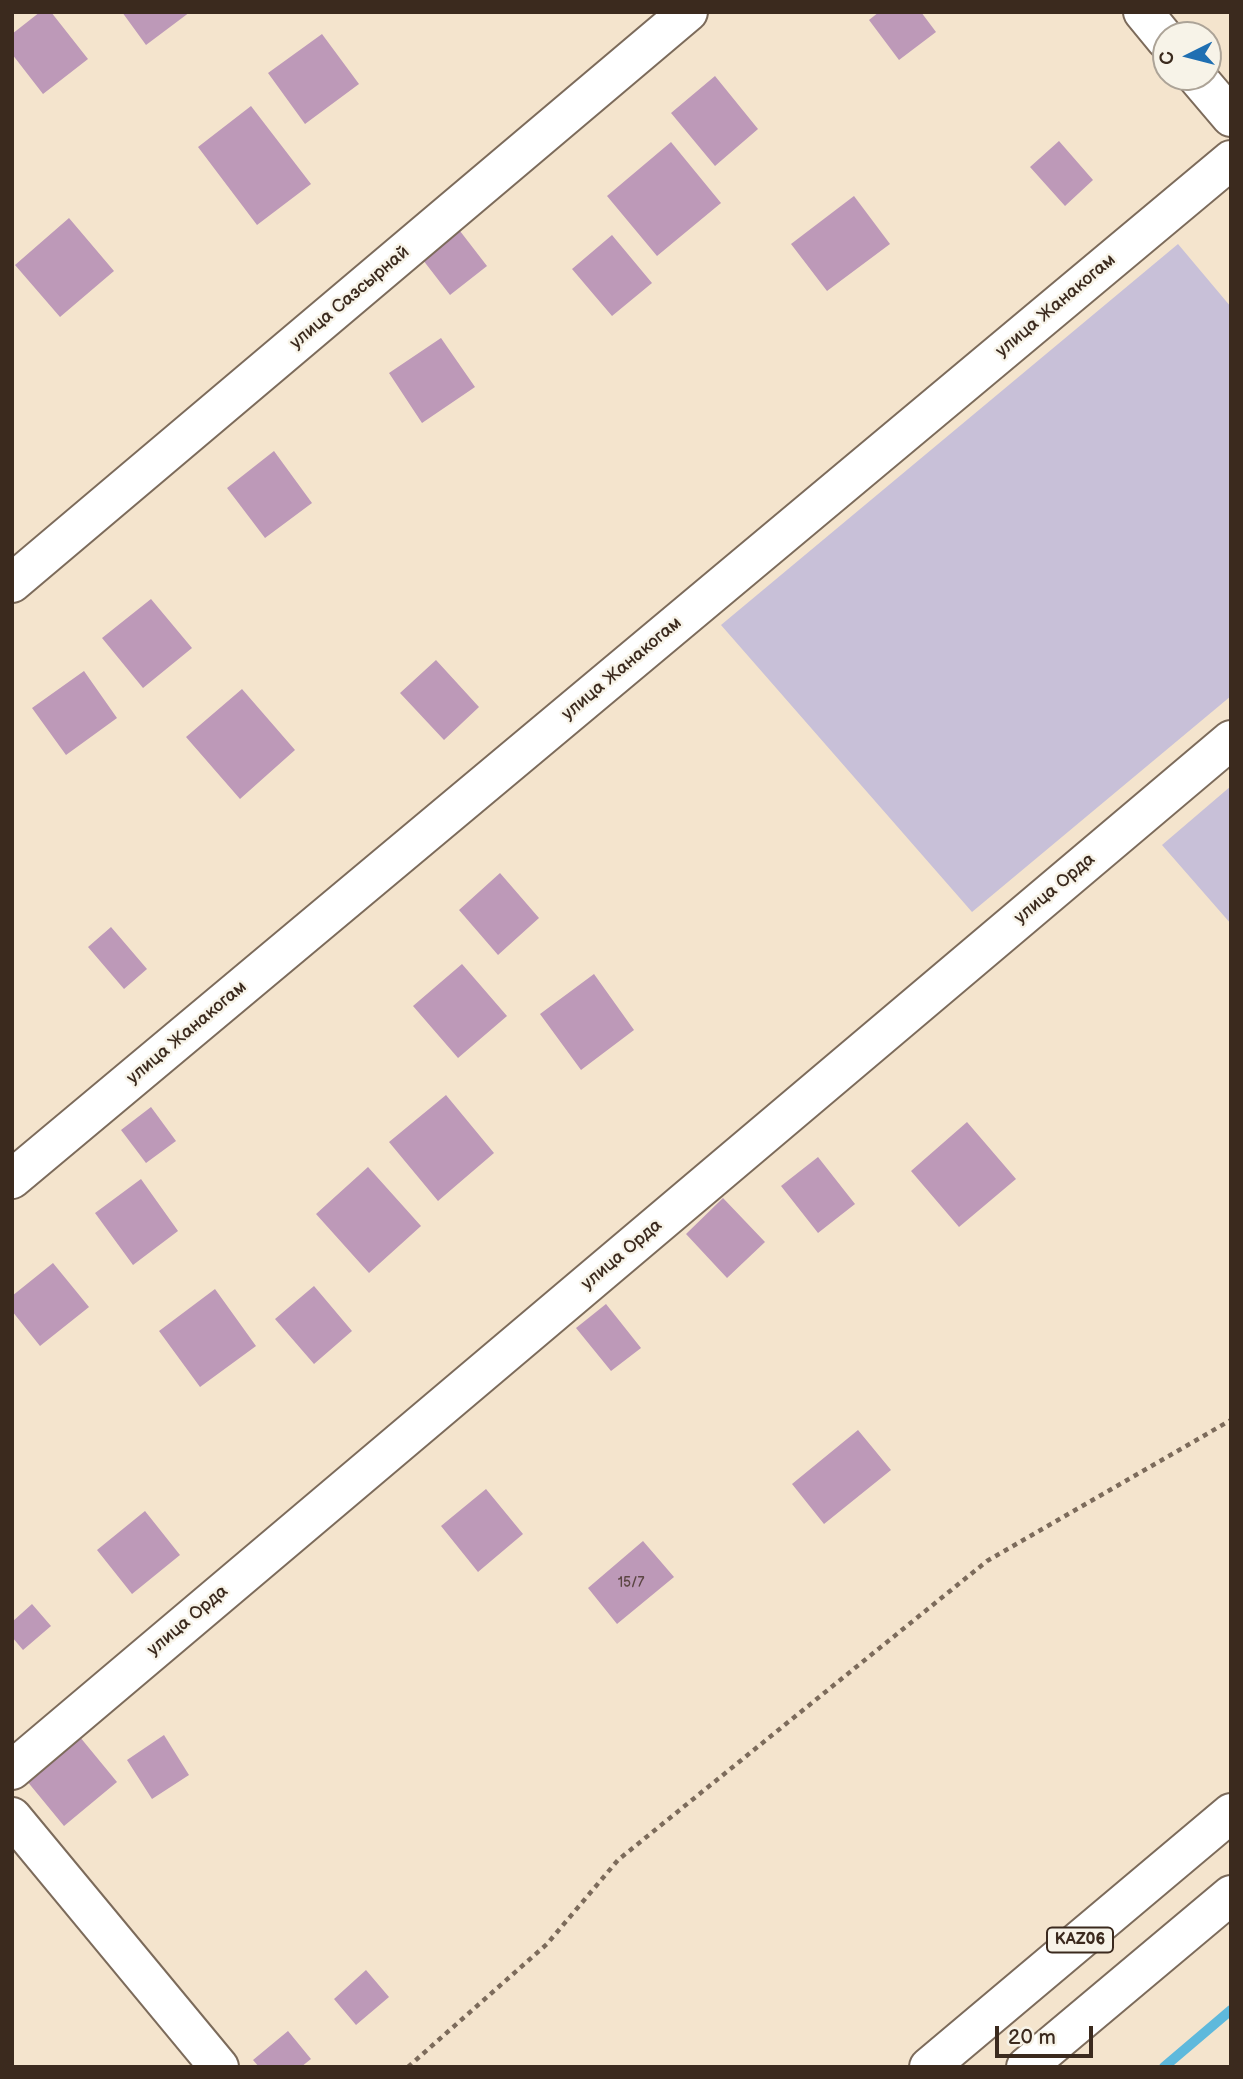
<!DOCTYPE html>
<html>
<head>
<meta charset="utf-8">
<style>
  body { margin:0 }
  #map { position:relative; width:1243px; height:2079px; overflow:hidden; background:#f4e4cd; font-family:"Balsamiq Sans",sans-serif }
  canvas { display:block }
  .frame { position:absolute; inset:0; border:14px solid #3b2a1e; pointer-events:none }
  .north { position:absolute; left:1152px; top:21px; width:70px; height:70px; box-sizing:border-box; background:#f7f3e8; border:2px solid #aca397; border-radius:50%; rotate:264deg; font-size:19px; font-weight:700; line-height:28px; text-align:center; color:#3b2a1e }
  .north::after { content:''; display:block; margin:auto; width:24px; height:32px; background:#1f6fb2; clip-path:polygon(50% 0,100% 100%,50% 72%,0 100%) }
  .scale { position:absolute; left:995px; top:2026px; width:98px; height:32px; box-sizing:border-box; border:4px solid #3b2a1e; border-top:0; padding-left:9px; font-size:21px; line-height:24px; white-space:nowrap; color:#3b2a1e; -webkit-text-stroke:5px #f7f3e8; paint-order:stroke }
</style>
</head>
<body>
<div id="map">
<canvas width="1243" height="2079"></canvas>
<div class="frame"></div>
<div class="north">С</div>
<div class="scale">20 m</div>
</div>
<script>
const ctx = document.querySelector('canvas').getContext('2d');
ctx.lineJoin = 'round';
function paint(path, color) {
  ctx.fillStyle = color;
  ctx.fill(path, 'evenodd');
}
function poly(rows) {
  const path = new Path2D();
  for (const r of rows) {
    path.moveTo(r[0], r[1]);
    for (let i = 2; i < r.length; i += 2) path.lineTo(r[i], r[i + 1]);
  }
  return path;
}
function trace(path, color, width, dash) {
  ctx.strokeStyle = color;
  ctx.lineWidth = width;
  ctx.lineCap = dash ? 'butt' : 'round';
  ctx.setLineDash(dash || []);
  ctx.stroke(path);
}
function drawText(font, color, halo, rows, align = 'center') {
  ctx.font = font + ' "Balsamiq Sans",sans-serif';
  ctx.lineWidth = 5;
  ctx.setLineDash([]);
  ctx.textBaseline = 'middle';
  ctx.strokeStyle = halo;
  ctx.fillStyle = color;
  for (const [text, x, y, turn = 0] of rows) {
    ctx.save();
    ctx.translate(x, y);
    ctx.rotate((+turn || 0) * Math.PI / 180);
    ctx.textAlign = isNaN(turn) ? turn : align;
    if (halo) ctx.strokeText(text, 0, 0);
    ctx.fillText(text, 0, 0);
    ctx.restore();
  }
}
paint(poly([
  [1178,244,1231,307,1231,696,972,912,721,625],
  [1231,786,1231,924,1162,845]
]), '#c8c0d8');
trace(poly([
  [1164,2067,1231,2010]
]), '#5eb9dc', 10);
paint(poly([
  [40,12,51,12,88,59,43,94,12,54,12,34],
  [122,12,190,12,146,45],
  [879,12,921,12,936,32,899,60,869,20],
  [322,34,359,84,305,124,268,73],
  [715,76,758,129,715,166,671,113],
  [251,106,311,184,257,225,198,147],
  [1059,141,1093,180,1065,206,1030,167],
  [671,142,721,203,657,256,607,196],
  [854,196,890,244,827,291,791,244],
  [69,218,114,271,60,317,15,265],
  [460,231,487,266,450,295,423,260],
  [612,235,652,283,612,316,572,269],
  [441,338,475,387,422,423,389,373],
  [274,451,312,503,265,538,227,488],
  [151,599,192,648,143,688,102,638],
  [436,660,479,707,444,740,400,693],
  [84,671,117,718,66,755,32,708],
  [242,689,295,750,240,799,186,737],
  [500,873,539,918,498,955,459,910],
  [111,927,147,969,124,989,88,947],
  [462,964,507,1016,458,1058,413,1006],
  [594,974,634,1030,581,1070,540,1014],
  [446,1095,494,1153,438,1201,389,1142],
  [151,1107,176,1141,146,1163,121,1130],
  [967,1122,1016,1179,959,1227,911,1171],
  [818,1157,855,1204,818,1233,781,1186],
  [368,1167,421,1226,369,1273,316,1214],
  [141,1179,178,1231,133,1265,95,1213],
  [723,1198,765,1242,727,1278,686,1234],
  [53,1263,89,1307,40,1346,12,1311,12,1296],
  [314,1286,352,1331,314,1364,275,1319],
  [215,1289,256,1346,200,1387,159,1331],
  [606,1304,641,1348,611,1371,576,1328],
  [858,1430,891,1470,824,1524,792,1484],
  [486,1489,523,1534,478,1572,441,1526],
  [145,1511,180,1555,132,1594,97,1550],
  [643,1541,674,1577,617,1624,588,1588],
  [32,1604,51,1626,23,1650,12,1637,12,1622],
  [75,1731,117,1782,64,1826,22,1775],
  [164,1735,189,1775,152,1799,127,1760],
  [366,1970,389,1997,356,2025,334,1999],
  [288,2031,311,2059,301,2067,259,2067,253,2060]
]), '#bd99b8');
const street = poly([
  [1143,12,1166,40],
  [1197,77,1231,117],
  [12,583,688,12],
  [12,1179,1231,160],
  [12,1770,1231,740],
  [12,1817,219,2067]
]);
const highway = poly([
  [929,2067,1231,1813],
  [1026,2067,1231,1895]
]);
trace(street, '#7c6b5b', 42);
trace(highway, '#7c6b5b', 42);
trace(poly([
  [408,2067,547,1944,618,1860,987,1561,1231,1420]
]), '#7c6b5b', 4.5, [5, 5]);
trace(street, '#fff', 38);
trace(highway, '#fff', 38);
drawText('14px', '#5c4644', null, [
  ["15/7",631,1583]
]);
for (const [x, y, w] of [
  [1080,1940,66]
]) {
  const box = new Path2D();
  box.roundRect(x - w / 2, y - 12.5, w, 25, 5);
  ctx.fillStyle = '#f7f3e8';
  ctx.fill(box);
  trace(box, '#3b2a1e', 2);
}
drawText('bold 16px', '#3b2a1e', null, [
  ["KАZ06",1080,1940]
]);
drawText('18px', '#3b2a1e', '#f7f3e8', [
  ["улица Сазсырнай",350,298,-40],
  ["улица Жанакогам",1056,306,-40],
  ["улица Жанакогам",622,669,-40],
  ["улица Орда",1055,889,-40],
  ["улица Жанакогам",187,1033,-40],
  ["улица Орда",622,1255,-40],
  ["улица Орда",188,1621,-40]
]);
</script>
</body>
</html>
